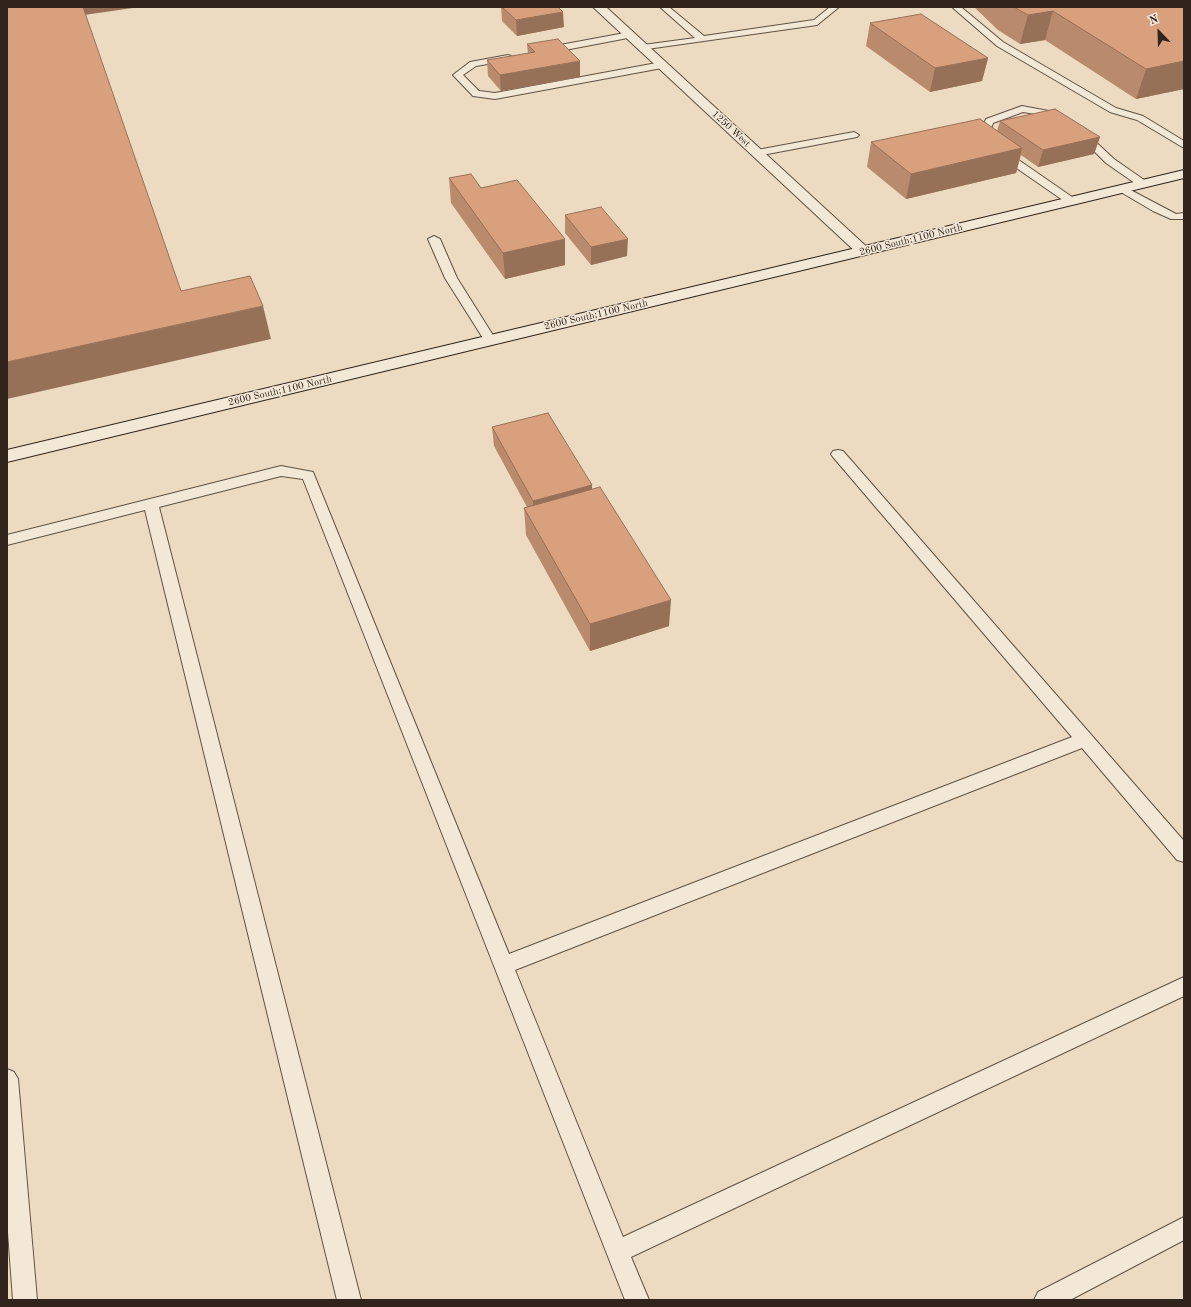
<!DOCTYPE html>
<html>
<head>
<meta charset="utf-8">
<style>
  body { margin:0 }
  #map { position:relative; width:1191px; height:1307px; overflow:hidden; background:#ecdbc0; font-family:"Old Standard TT",serif }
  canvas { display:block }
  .frame { position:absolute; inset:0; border:8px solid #31241c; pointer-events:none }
  .north { position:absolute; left:1139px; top:12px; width:40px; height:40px; -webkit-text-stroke:3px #f3e8d6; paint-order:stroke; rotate:337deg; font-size:11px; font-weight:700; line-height:16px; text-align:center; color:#31241c }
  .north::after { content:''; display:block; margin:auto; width:14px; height:18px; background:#31241c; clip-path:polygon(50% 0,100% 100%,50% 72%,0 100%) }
</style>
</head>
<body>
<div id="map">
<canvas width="1191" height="1307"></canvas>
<div class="frame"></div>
<div class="north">N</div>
</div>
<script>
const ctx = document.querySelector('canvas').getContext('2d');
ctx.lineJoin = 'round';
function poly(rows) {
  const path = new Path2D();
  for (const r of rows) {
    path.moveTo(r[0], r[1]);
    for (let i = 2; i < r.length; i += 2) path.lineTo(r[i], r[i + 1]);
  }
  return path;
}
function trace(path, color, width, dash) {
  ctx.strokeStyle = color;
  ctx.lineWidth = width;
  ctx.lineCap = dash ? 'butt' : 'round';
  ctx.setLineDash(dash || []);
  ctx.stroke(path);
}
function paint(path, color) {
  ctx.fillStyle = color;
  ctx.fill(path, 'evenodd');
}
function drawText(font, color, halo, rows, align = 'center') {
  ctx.font = font + ' "Old Standard TT",serif';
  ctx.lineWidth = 3;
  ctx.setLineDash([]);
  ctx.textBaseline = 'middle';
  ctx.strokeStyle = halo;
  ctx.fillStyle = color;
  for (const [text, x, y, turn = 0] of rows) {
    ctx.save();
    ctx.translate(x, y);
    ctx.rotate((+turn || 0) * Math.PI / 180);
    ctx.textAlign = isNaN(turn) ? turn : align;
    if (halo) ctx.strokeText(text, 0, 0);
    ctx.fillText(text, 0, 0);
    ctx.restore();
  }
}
const service = poly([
  [660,7,669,7,704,36,814,20,830,7,839,7,817,25,640,50,639,48,643,45,695,38,660,7],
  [952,7,961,7,1003,42,1116,108,1143,116,1184,141,1184,148,1137,120,1110,112,997,46,952,7],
  [630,32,633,33,633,37,544,54,540,51,544,48,630,32],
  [508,55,511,56,511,60,476,66,463,75,479,91,495,93,662,62,666,65,662,68,495,99,473,96,453,75,470,62,508,55],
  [1022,106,1054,112,1065,119,1060,122,1048,116,1023,112,993,123,989,135,1010,154,1075,199,1076,201,1075,203,1067,203,1002,158,979,136,986,119,1022,106],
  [1081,130,1084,131,1114,159,1147,182,1148,184,1147,186,1139,186,1106,163,1076,133,1078,131,1081,130],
  [854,132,859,135,857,137,757,156,752,153,757,150,854,132],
  [1123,186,1176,214,1184,213,1184,219,1171,219,1153,211,1119,191,1118,189,1123,186],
  [434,236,440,239,457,278,496,340,494,343,486,343,445,278,428,239,434,236],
  [838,450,843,451,1184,841,1184,862,1177,860,1082,748,515,970,623,1237,1184,977,1184,996,631,1257,649,1300,625,1300,303,479,281,476,159,507,361,1300,337,1300,145,510,7,545,7,535,281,466,313,472,509,954,1072,737,833,457,831,454,833,451,838,450],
  [7,1069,14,1072,18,1079,37,1300,13,1300,7,1219,7,1069],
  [1184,1217,1184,1240,1070,1300,1034,1300,1038,1292,1184,1217]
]);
const minor = poly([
  [593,7,606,7,868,248,871,251,868,254,858,254,593,7]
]);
const secondary = poly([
  [1184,170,1184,178,7,462,7,450,1184,170]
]);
trace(service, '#605245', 2);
trace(minor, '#605245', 2);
trace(secondary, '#31241c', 2);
paint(service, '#f3e8d6');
paint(minor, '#f3e8d6');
paint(secondary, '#f3e8d6');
paint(poly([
  [501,7,558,7,564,27,517,36,502,21],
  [974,7,1184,7,1184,89,1136,99,1045,40,1020,44,998,30],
  [870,23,988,58,982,81,930,92,866,46],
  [527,44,580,77,501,91,488,76,487,60,528,54],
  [1000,121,1100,137,1094,154,1038,167,1021,155,1016,173,906,199,867,167,871,142,997,131],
  [449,178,481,188,565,265,505,279,451,203],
  [565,215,627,256,591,265,565,233],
  [492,427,592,485,592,489,669,626,590,651,526,535,524,508,527,507,494,446]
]), '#ba8a6c');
paint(poly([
  [82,7,132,7,133,8,84,15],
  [1053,11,1045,40,1020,44,1028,15],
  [563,12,564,27,517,36,516,20],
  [988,58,982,81,930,92,935,68],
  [580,61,580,77,501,91,500,75],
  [1184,61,1184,89,1136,99,1146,69],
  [1100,137,1094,154,1038,167,1043,150],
  [1022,148,1016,173,906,199,911,174],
  [565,239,565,265,505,279,503,253],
  [628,239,627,256,591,265,591,247],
  [263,306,271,339,7,399,7,362],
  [592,485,592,503,534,519,533,501],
  [671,600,669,626,590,651,590,624]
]), '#977058');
const building = poly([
  [7,7,83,7,181,291,250,276,263,306,7,362,7,7],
  [502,7,558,7,563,12,516,20,502,7],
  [1014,7,1184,7,1184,61,1146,69,1053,11,1028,15,1014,7],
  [921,14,988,58,935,68,870,23,921,14],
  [558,39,580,61,500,75,487,60,535,52,527,44,558,39],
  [1055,109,1100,137,1043,150,1000,121,1055,109],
  [980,119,1022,148,911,174,871,142,980,119],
  [471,174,481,188,517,180,565,239,503,253,449,178,471,174],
  [601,207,628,239,591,247,565,215,601,207],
  [548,413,592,485,533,501,492,427,548,413],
  [600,487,671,600,590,624,524,508,600,487]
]);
paint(building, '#d8a07d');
trace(building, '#977058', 1);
drawText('10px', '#31241c', '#f3e8d6', [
  ["1250 West",731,129,43],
  ["2600 South;1100 North",911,240,-14],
  ["2600 South;1100 North",596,315,-13],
  ["2600 South;1100 North",280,391,-13]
]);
</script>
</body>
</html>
